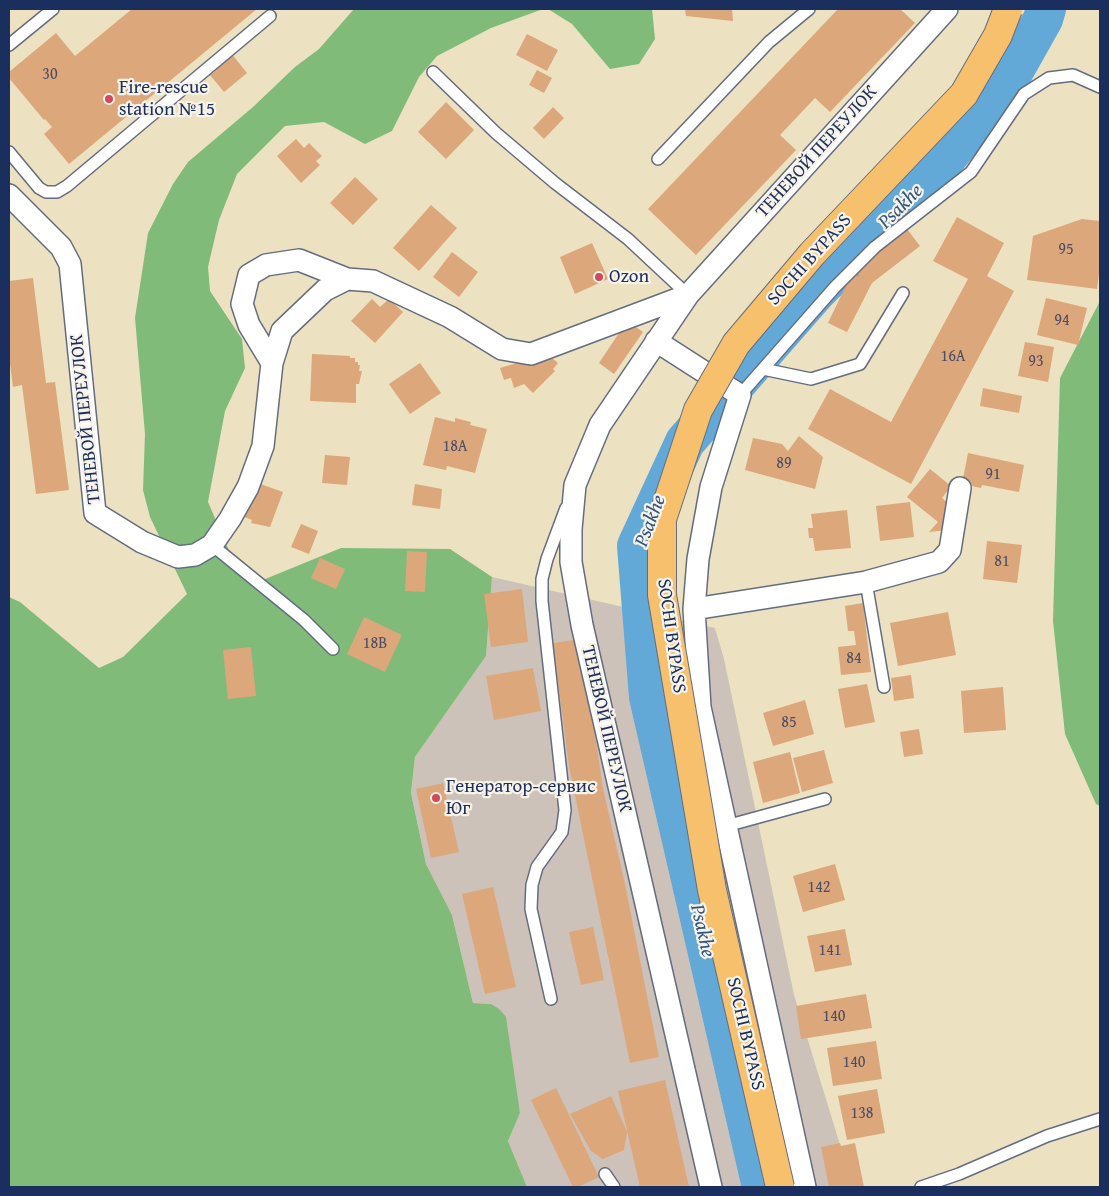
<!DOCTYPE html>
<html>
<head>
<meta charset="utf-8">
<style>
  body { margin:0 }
  #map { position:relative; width:1109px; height:1196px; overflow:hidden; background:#ece1c0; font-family:"Gentium Book Plus",serif }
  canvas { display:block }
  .frame { position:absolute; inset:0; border:10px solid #1b2f5e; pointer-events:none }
</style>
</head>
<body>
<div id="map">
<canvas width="1109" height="1196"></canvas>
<div class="frame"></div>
</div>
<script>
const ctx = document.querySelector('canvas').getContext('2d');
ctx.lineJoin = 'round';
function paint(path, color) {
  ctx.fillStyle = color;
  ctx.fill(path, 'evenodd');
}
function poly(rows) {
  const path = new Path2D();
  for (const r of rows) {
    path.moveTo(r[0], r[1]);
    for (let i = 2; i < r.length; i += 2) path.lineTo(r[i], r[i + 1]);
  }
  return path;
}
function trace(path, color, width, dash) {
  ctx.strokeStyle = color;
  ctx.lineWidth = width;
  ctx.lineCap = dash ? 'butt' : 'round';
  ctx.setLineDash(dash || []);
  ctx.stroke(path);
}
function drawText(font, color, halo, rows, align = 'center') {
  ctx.font = font + ' "Gentium Book Plus",serif';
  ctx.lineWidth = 4.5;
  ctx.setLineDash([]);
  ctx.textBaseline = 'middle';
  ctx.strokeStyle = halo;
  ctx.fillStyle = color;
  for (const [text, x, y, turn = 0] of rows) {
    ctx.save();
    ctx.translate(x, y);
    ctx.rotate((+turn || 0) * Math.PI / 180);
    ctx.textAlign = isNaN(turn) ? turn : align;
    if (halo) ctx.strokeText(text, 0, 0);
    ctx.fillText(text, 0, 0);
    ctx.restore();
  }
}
paint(poly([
  [492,577,715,628,724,659,794,995,853,1187,527,1187,508,1141,520,1113,491,1004,473,1003,452,915,426,864,411,793,415,757,486,656]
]), '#cdc2b9');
paint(poly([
  [354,9,543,9,491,28,437,56,419,77,392,131,365,144,324,122,285,126,237,174,219,220,208,267,210,291,242,339,245,368,225,411,208,502,230,553,253,584,341,548,450,549,492,577,486,656,415,757,411,793,426,864,452,915,473,1003,491,1004,499,1009,506,1017,520,1113,508,1141,527,1187,9,1187,9,597,20,602,99,668,123,657,187,594,150,517,143,490,145,434,135,318,148,233,173,184,188,162,253,107,295,67,319,49],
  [548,9,652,9,655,39,639,64,610,69,572,24],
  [1100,301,1100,806,1096,804,1065,734,1053,621,1060,378]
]), '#80bb79');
trace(poly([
  [762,1187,649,697,637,546,685,442,816,292,931,177,1007,83,1043,19,1046,9]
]), '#62a9d8', 40);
paint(poly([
  [132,9,257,9,69,164,44,134,52,127,45,119,44,120,9,78,9,72,56,33,75,56],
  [685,9,732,9,733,21,686,16],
  [838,9,900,9,915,23,830,112,815,98,780,135,796,150,696,255,648,209],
  [527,34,558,50,547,71,516,55],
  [231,53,247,73,224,92,210,75,217,70,214,66],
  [537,70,552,78,544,93,529,85],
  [446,102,474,130,446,159,418,132],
  [553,107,564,118,544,139,533,128],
  [296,139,304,148,309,143,322,156,316,161,320,165,301,183,277,156],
  [355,177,378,199,353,225,330,203],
  [431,205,457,228,419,271,393,248],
  [957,217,1004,243,987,276,1014,291,911,484,808,429,830,389,891,422,968,279,933,261],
  [1082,219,1100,221,1100,265,1097,289,1027,280,1033,236],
  [907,229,920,246,872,283,847,332,828,323,852,273,860,277,854,269],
  [592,243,608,279,575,294,560,257],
  [452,252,478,272,459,297,433,277],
  [33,278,46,383,55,382,69,490,36,494,22,385,13,387,9,356,9,281],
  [1046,298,1087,308,1078,345,1037,335],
  [372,299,380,307,389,299,403,312,375,343,351,321],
  [627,321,643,332,614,374,599,363],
  [1025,342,1054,347,1048,382,1018,376],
  [312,354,350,356,350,358,355,358,355,362,358,362,358,365,360,365,359,371,362,371,359,384,356,384,356,403,310,401],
  [547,354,558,363,553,369,555,371,533,393,524,384,514,388,511,378,504,380,500,368],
  [420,363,441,393,410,414,389,384],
  [983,388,1022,396,1019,413,980,406],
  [435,417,455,422,455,418,471,422,470,425,487,429,475,473,447,466,446,470,423,465],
  [799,436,823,457,815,489,745,470,753,438,782,444,788,451],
  [968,453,1024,465,1019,492,982,485,981,488,962,484],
  [325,455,350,457,347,485,322,483],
  [930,469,951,486,942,498,954,508,947,530,929,532,938,522,907,497],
  [255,482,283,492,270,527,251,523,252,520,242,516],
  [415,484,442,489,440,509,412,505],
  [910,502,914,537,880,541,876,506],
  [847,510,851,548,815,551,813,538,809,538,808,528,813,528,811,514],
  [301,524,318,531,309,554,291,547],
  [987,541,1022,545,1017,583,983,579],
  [407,551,427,552,425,592,405,591],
  [320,558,345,569,336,589,311,578],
  [522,589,528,642,491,647,484,594],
  [863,603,871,672,841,675,838,647,856,645,854,631,848,631,845,606],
  [948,612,956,655,898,666,890,623],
  [364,617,402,635,385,672,347,654],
  [581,639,603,789,625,884,659,1057,630,1063,569,766,553,643],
  [251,647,256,696,228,699,223,650],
  [533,668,541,711,494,720,486,676],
  [911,675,914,698,894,701,891,678],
  [867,684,875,722,845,728,838,689],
  [1003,687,1006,730,964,733,961,691],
  [805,700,814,734,773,746,763,713],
  [919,729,923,754,904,757,900,732],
  [824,750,833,783,802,792,793,758],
  [790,752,800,793,763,803,753,762],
  [443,783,459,852,431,858,416,789],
  [835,864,845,900,803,912,793,876],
  [493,887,516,987,485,994,462,894],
  [593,927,604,980,581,985,569,932],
  [845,929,852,965,815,972,807,936],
  [866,994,872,1028,801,1039,796,1006],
  [876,1041,882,1079,833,1086,827,1048],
  [665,1080,689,1187,640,1187,618,1091],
  [556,1088,599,1177,578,1187,573,1187,531,1100],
  [877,1089,885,1133,847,1140,838,1096],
  [611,1096,627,1132,624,1150,603,1159,591,1151,570,1114],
  [840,1143,841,1146,855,1143,864,1187,829,1187,821,1147]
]), '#dca77a');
const lane = poly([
  [9,45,53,9],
  [433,72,496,133,555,183,628,239,688,295],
  [9,152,39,188,46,192,57,192,67,186,270,16],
  [658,159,769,42,809,9],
  [763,369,811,379,860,364,903,293],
  [740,395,835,287,875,247,971,172,1024,94,1049,78,1073,75,1100,87],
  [212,545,304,620,333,649],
  [866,582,884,687],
  [726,826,825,799],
  [551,999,531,909,532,885,537,867,562,832,565,810,542,601,542,579,547,559,566,508],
  [605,1174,614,1187],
  [921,1187,959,1174,1047,1136,1100,1119]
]);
const street = poly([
  [9,195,61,247,70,264,95,513,142,542,178,557,195,555,212,545,230,519,248,487,263,446,272,363,282,331,325,290,347,279,373,281,450,317,502,349,531,354,688,295],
  [656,341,740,395,711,487,698,559,694,609,700,707,805,1187],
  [272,363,249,325,242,304,249,275,266,265,299,260,347,279],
  [694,609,866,582,939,562,950,550,960,488],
  [711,1187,582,625,571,562,571,529,575,485,600,425,688,295,947,9]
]);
trace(lane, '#646d80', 14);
trace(street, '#646d80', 24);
trace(lane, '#fff', 11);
trace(street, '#fff', 21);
const highwayBridge = poly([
  [780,1187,712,890,662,595,662,519,698,410,736,344,812,254,964,94,998,35,1008,9]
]);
trace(highwayBridge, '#646d80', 30, []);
trace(highwayBridge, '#f7c06c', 28);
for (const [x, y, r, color] of [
  [109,99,5,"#d1495b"],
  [599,277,5,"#d1495b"],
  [436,798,5,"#d1495b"]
]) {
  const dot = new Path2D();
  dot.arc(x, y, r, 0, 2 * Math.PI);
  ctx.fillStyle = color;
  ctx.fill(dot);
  trace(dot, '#f7f3e8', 2);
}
drawText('16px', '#4b4d65', null, [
  ["30",50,75],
  ["95",1066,250],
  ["94",1062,321],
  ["16А",953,357],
  ["93",1036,362],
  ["18А",455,447],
  ["89",784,464],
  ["91",993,475],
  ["81",1002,562],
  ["18В",375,644],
  ["84",854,659],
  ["85",789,723],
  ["142",819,888],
  ["141",830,951],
  ["140",834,1017],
  ["140",854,1063],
  ["138",862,1114]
]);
drawText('19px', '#1b2f5e', '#f7f3e8', [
  ["Fire-rescue",119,88],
  ["station №15",119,110],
  ["Ozon",609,277],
  ["Генератор-сервис",446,787],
  ["Юг",446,809]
], 'left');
drawText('19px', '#1b2f5e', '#f7f3e8', [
  ["ТЕНЕВОЙ ПЕРЕУЛОК",817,152,-48],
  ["SOCHI BYPASS",810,260,-48],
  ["ТЕНЕВОЙ ПЕРЕУЛОК",86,419,-96],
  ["SOCHI BYPASS",671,636,82],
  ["ТЕНЕВОЙ ПЕРЕУЛОК",606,729,77],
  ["SOCHI BYPASS",745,1034,77]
]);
drawText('italic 20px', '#305483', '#f7f3e8', [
  ["Psakhe",901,207,-45],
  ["Psakhe",651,521,-69],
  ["Psakhe",702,931,77]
]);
</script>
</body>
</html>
